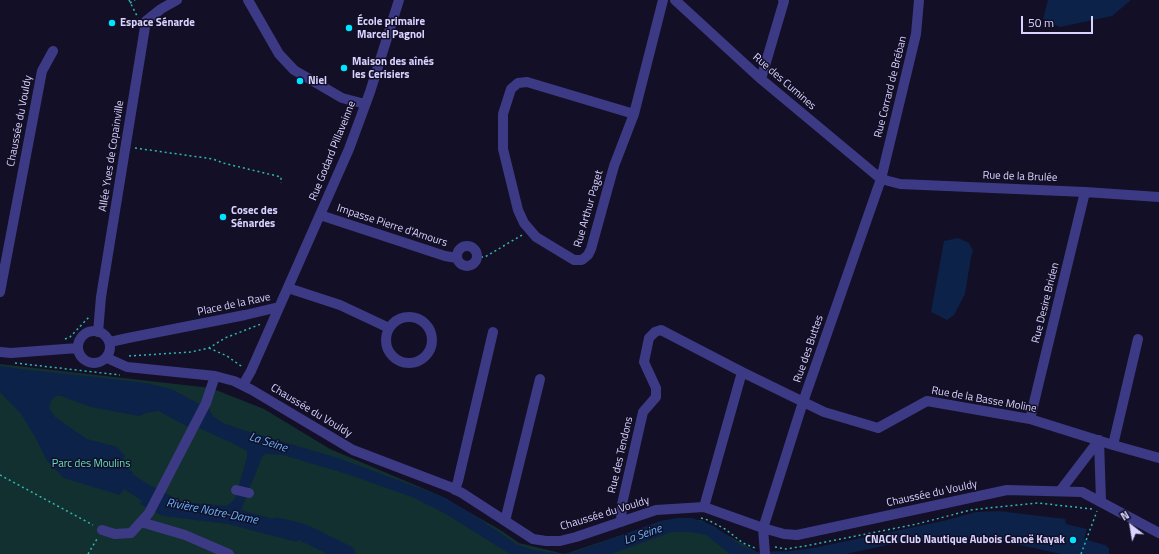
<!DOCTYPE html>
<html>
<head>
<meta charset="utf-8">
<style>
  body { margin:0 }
  #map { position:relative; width:1159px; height:554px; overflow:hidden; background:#130f26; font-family:"Titillium Web",sans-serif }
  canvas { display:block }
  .north { position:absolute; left:1111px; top:506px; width:40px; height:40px; -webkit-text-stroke:3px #130f26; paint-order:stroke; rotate:329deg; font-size:11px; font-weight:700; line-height:16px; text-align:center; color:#d9d4ff }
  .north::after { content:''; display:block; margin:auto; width:14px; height:18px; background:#d9d4ff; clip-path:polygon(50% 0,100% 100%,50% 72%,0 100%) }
  .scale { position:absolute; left:1021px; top:16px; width:72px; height:18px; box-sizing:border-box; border:2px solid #d9d4ff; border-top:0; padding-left:5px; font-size:12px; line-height:14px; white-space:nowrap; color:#d9d4ff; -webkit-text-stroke:3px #130f26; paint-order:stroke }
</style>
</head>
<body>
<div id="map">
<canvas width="1159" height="554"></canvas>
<div class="north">N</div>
<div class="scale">50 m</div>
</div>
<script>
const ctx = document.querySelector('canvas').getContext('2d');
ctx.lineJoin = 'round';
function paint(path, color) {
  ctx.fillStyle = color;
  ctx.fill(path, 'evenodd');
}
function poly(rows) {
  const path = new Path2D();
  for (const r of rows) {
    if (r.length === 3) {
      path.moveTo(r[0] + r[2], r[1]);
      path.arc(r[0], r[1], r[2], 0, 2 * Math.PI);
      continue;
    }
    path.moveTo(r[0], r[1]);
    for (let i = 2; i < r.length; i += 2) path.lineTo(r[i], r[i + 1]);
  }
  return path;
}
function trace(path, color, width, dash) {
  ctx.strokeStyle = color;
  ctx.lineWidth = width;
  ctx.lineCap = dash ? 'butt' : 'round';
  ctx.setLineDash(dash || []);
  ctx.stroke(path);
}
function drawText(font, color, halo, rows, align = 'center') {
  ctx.font = font + ' "Titillium Web",sans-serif';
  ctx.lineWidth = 3;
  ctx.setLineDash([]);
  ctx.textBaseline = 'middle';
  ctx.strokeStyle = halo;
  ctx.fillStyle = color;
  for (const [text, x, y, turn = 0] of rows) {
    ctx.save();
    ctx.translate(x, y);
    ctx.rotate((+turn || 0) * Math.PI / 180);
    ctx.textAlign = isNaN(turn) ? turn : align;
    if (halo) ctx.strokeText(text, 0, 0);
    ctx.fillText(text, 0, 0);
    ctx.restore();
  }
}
paint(poly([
  [0,364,211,388,264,409,330,449,441,496,502,531,519,543,564,554,0,554],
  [666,520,701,520,757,552,758,554,565,554]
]), '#12302f');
paint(poly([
  [1048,0,1131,0,1112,16,1060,27,1043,19],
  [958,238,969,243,973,251,971,257,965,294,954,315,947,320,931,312,944,241],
  [0,366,28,370,95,377,145,383,171,389,209,409,213,416,223,423,243,430,338,458,446,498,481,520,516,544,533,550,562,554,575,552,660,521,677,518,692,518,714,526,742,546,757,552,790,551,813,548,943,521,976,512,999,511,1065,519,1066,524,1087,529,1084,539,1105,545,1109,548,1109,554,1061,554,992,539,948,539,897,543,846,554,730,554,706,535,691,532,672,532,611,554,510,554,444,513,412,497,347,474,283,455,265,454,262,457,241,510,301,527,297,542,228,524,163,516,140,504,150,485,182,502,226,506,229,504,235,499,247,457,247,451,232,443,199,428,184,425,159,411,147,413,139,416,91,407,61,396,55,396,51,401,49,408,55,417,87,439,117,447,125,456,120,465,133,472,120,495,64,478,47,461,34,435,21,414,0,392]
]), '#0c2248');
trace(poly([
  [108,469,165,505],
  [277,526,302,532,347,554]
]), '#0c2248', 17);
trace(poly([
  [129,0,138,18],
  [130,3,135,0],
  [135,148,213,159,223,163,281,177,281,183],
  [476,257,485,257,522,235],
  [65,339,70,337,89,317],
  [209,348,227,356,241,366,241,367],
  [129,356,191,352,209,348,225,338,261,324],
  [15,363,120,375],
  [0,475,93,525],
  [701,518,708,520,725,529,743,543,755,548],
  [775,547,786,549,805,546,917,524,971,510,988,508,1038,503,1092,509],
  [88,554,97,539],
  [1081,554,1097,511]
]), '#2fb8b0', 1.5, [2, 3]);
trace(poly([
  [248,0,279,54,294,70,342,98,365,104],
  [675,0,761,79,881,179,900,184,1085,192,1159,197],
  [761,79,784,1,783,0],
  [634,114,527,82,518,83,511,89,503,114,503,149,518,210,524,223,536,237,574,260,582,260,588,255,591,249,614,166,634,114,663,0],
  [320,215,445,256,457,258],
  [467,256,10],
  [288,288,340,305,389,328],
  [0,292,42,71,53,51],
  [409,340,23],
  [94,347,16],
  [98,332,101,297,146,21,161,9,177,0],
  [110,342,128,338,245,315,279,307],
  [0,352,11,353,78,348],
  [107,358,127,367,215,376,234,381,252,390,353,450,450,487,462,493,533,539,546,541,560,541,576,537,656,510,704,507,763,528,784,534,797,535,1007,490,1082,492,1159,533],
  [243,385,251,371,349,149,370,92,399,0],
  [1030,419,1085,192],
  [1113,445,1138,339],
  [236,490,249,493],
  [455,490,458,481,493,332],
  [1060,491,1099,440,1101,501],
  [704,507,742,372],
  [505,521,540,379],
  [141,522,185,535,229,554],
  [621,522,622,504,643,412,656,397,656,388,644,362,649,338,655,332,661,330,742,372,824,412,878,428,927,401,1030,419,1113,445,1159,458],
  [102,530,115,534,131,533,149,513,206,403,215,376],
  [765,554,763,528,766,519,803,402,881,179,916,34,919,0]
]), '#3d3a85', 10);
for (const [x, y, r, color] of [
  [112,23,4,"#00e5ff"],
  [349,28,4,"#00e5ff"],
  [344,68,4,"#00e5ff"],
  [300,81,4,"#00e5ff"],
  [223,217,4,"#00e5ff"],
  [1073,540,4,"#00e5ff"]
]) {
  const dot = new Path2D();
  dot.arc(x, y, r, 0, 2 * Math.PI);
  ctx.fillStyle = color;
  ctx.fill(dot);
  trace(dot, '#130f26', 1.5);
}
drawText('bold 11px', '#d9d4ff', '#130f26', [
  ["École primaire",357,22],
  ["Marcel Pagnol",357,35],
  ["Espace Sénarde",120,23],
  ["Maison des aînés",352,62],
  ["les Cerisiers",352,75],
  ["Niel",308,81],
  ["Cosec des",231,211],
  ["Sénardes",231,224],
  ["CNACK Club Nautique Aubois Canoë Kayak",1065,540,"right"]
], 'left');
drawText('11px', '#d9d4ff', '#130f26', [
  ["Rue des Cumines",784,82,41],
  ["Rue Corrard de Bréban",891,87,-76],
  ["Chaussée du Vouldy",20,121,-79],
  ["Rue Godard Pillaveinne",333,151,-68],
  ["Allée Yves de Copainville",112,156,-81],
  ["Rue de la Brulée",1020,177,2],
  ["Rue Arthur Paget",589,209,-74],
  ["Impasse Pierre d'Amours",392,226,18],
  ["Rue Desire Briden",1046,303,-76],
  ["Place de la Rave",234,305,-12],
  ["Rue des Buttes",809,349,-71],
  ["Rue de la Basse Moline",984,400,10],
  ["Chaussée du Vouldy",311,411,31],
  ["Rue des Tendons",621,455,-77],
  ["Chaussée du Vouldy",932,494,-12],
  ["Chaussée du Vouldy",605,514,-17]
]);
drawText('11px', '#5fe0c0', '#130f26', [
  ["Parc des Moulins",91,464]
]);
drawText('italic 12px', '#62b6ff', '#130f26', [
  ["La Seine",268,443,18],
  ["Rivière Notre-Dame",212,512,11],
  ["La Seine",643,535,-19]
]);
</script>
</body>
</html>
